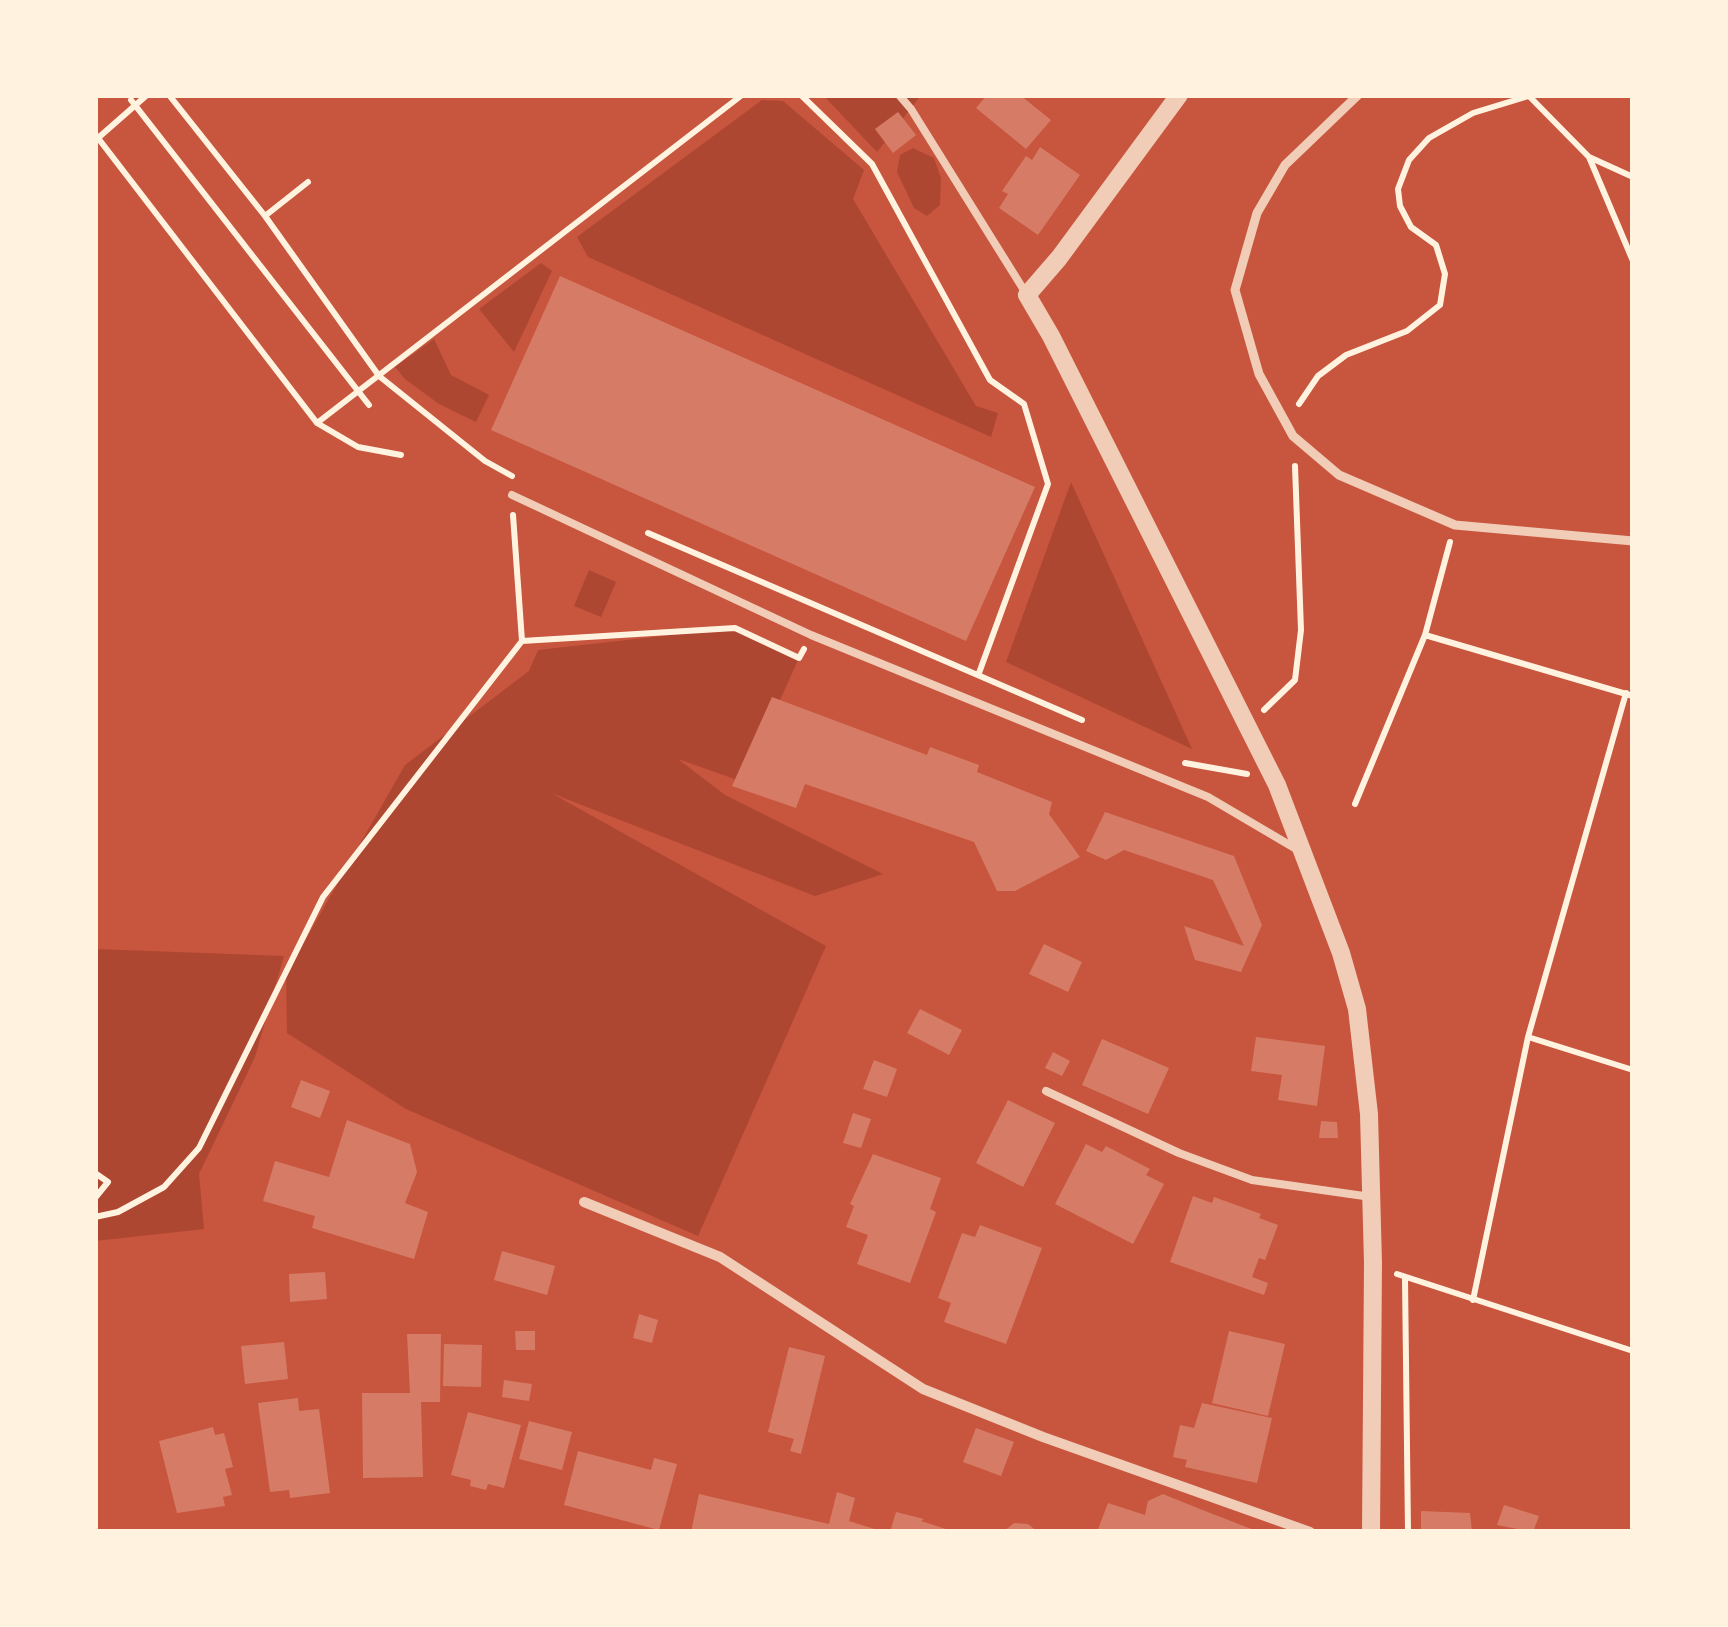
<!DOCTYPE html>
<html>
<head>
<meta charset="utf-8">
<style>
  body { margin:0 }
  #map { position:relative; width:1728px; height:1627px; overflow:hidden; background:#c8553d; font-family:Rubik,sans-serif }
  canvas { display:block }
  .frame { position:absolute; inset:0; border:98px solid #fff3e0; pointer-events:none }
</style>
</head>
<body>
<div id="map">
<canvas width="1728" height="1627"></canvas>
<div class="frame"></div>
</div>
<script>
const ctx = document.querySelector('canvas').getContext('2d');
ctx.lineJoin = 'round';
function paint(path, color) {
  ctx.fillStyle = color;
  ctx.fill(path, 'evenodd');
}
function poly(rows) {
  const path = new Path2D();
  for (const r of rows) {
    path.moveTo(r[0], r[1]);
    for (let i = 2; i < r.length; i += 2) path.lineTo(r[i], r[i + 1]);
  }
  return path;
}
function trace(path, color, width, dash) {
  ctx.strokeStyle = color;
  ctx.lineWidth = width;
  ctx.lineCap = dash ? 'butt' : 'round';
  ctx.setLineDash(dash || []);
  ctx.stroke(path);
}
paint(poly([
  [823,95,921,95,877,152],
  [762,100,783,101,864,170,853,199,976,406,998,413,991,437,588,257,577,237],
  [913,148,934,158,941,178,940,205,927,216,914,208,897,172,900,155],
  [541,263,552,271,514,352,479,309],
  [434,339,451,375,489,395,476,422,439,404,405,379,395,367],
  [1071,482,1192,749,1006,662],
  [589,570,616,582,601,617,574,606],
  [735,628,799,658,743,782,678,759,725,795,883,874,815,896,551,793,826,946,698,1236,406,1109,287,1033,286,974,405,765,529,671,538,650],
  [95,949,284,956,255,1057,199,1174,204,1229,95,1241]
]), '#ae4732');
paint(poly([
  [987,95,1020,95,1051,120,1026,149,976,108],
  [898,112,916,135,893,153,875,129],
  [1040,147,1080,175,1038,235,999,208,1008,194,1002,191,1026,156,1032,160],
  [560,276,1035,487,966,641,491,430],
  [772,697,927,755,930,747,979,765,977,772,1052,802,1049,814,1080,857,1015,891,997,891,974,842,805,784,796,808,732,786],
  [1105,812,1234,856,1262,925,1241,972,1195,960,1184,926,1244,946,1213,880,1124,850,1106,860,1086,851],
  [1044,944,1082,962,1068,992,1029,974],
  [920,1009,962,1030,949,1055,907,1033],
  [1256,1037,1325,1046,1317,1106,1278,1100,1282,1075,1251,1071],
  [1102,1039,1169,1068,1148,1114,1082,1085],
  [1053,1052,1070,1061,1062,1076,1045,1068],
  [874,1060,897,1069,887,1097,863,1089],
  [301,1080,330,1091,320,1118,291,1107],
  [1008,1100,1055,1123,1023,1187,976,1163],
  [853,1113,871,1119,861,1148,843,1143],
  [347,1120,410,1144,417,1172,405,1203,428,1212,414,1259,312,1228,315,1216,263,1201,275,1161,329,1177],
  [1321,1121,1337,1122,1338,1138,1319,1138],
  [1086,1144,1102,1152,1106,1146,1150,1169,1146,1175,1164,1184,1133,1244,1055,1204],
  [873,1154,941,1178,930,1209,936,1212,910,1283,857,1264,868,1235,846,1227,854,1206,850,1204],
  [1193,1196,1212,1203,1214,1197,1261,1214,1259,1218,1278,1225,1265,1260,1259,1258,1252,1277,1268,1283,1264,1295,1170,1262],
  [980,1225,1042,1248,1006,1344,944,1322,951,1303,938,1298,962,1233,975,1237],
  [502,1251,555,1266,547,1295,494,1280],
  [325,1272,327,1299,290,1302,289,1274],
  [639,1314,658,1320,652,1343,633,1338],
  [515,1331,535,1331,535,1350,516,1350],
  [1229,1331,1285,1344,1268,1416,1212,1403],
  [407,1334,441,1334,440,1402,421,1402,423,1477,363,1478,362,1393,410,1393],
  [284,1342,288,1379,245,1384,241,1346],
  [444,1344,482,1345,481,1387,443,1386],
  [789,1347,825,1356,801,1454,790,1451,794,1439,768,1432],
  [504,1380,532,1384,529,1401,502,1397],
  [298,1398,299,1411,319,1409,330,1493,290,1498,289,1490,270,1492,258,1403],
  [1202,1403,1272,1418,1257,1483,1185,1467,1187,1460,1173,1457,1180,1425,1194,1428],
  [468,1412,521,1425,504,1488,488,1484,486,1490,470,1486,471,1480,451,1475],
  [529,1421,572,1432,562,1470,519,1459],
  [213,1427,215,1435,224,1433,233,1467,225,1469,232,1495,223,1497,225,1506,177,1513,159,1441],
  [976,1428,1014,1442,1001,1476,963,1462],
  [578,1451,651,1470,654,1458,677,1464,659,1530,564,1505],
  [837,1492,855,1498,849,1521,884,1532,691,1532,699,1494,829,1524],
  [1163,1494,1200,1509,1259,1532,1097,1532,1108,1503,1145,1515,1148,1501],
  [1504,1505,1539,1516,1533,1532,1497,1525],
  [1421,1511,1470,1513,1472,1532,1421,1532],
  [896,1512,924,1519,921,1521,955,1532,890,1532],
  [1014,1523,1028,1524,1038,1532,1003,1532]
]), '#d67c66');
trace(poly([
  [169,95,265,216,379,376,485,461,512,476],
  [801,95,872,164,990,380,1024,404,1048,484,979,673],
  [1529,96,1589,157,1633,177],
  [131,100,369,405],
  [95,134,98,138,147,95],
  [98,138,317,423,742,95],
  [1589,157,1633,261],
  [265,216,308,182],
  [1299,404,1318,376,1346,355,1407,331,1440,305,1445,274,1436,245,1411,227,1400,206,1398,189,1409,160,1429,138,1473,113,1532,95],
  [317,423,358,447,401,455],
  [648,533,1082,720],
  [1425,635,1633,696],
  [522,641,735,628,799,658,804,649],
  [1264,710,1295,680,1301,630,1295,466],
  [1185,763,1247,774],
  [1355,804,1425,635,1450,542],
  [1528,1037,1626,693],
  [95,1173,108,1182,95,1198],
  [95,1217,118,1212,164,1187,199,1148,323,897,522,641,513,515],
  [1397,1274,1633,1351],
  [1405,1278,1408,1532],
  [1473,1300,1528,1037,1633,1070]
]), '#fff3e0', 6);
trace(poly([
  [899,95,911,109,1027,295],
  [512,495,811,635,1208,797,1298,850],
  [1046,1091,1179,1153,1252,1180,1371,1197]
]), '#f1ccb7', 8);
trace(poly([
  [1358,95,1285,165,1257,213,1235,290,1259,374,1293,436,1339,475,1455,525,1633,541]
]), '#f1ccb7', 9);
trace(poly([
  [584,1202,720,1257,923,1389,1043,1437,1310,1532]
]), '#f1ccb7', 10);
trace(poly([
  [1179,95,1059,258,1027,295,1051,336,1277,785,1341,953,1357,1009,1369,1114,1373,1263,1371,1532]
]), '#f1ccb7', 18);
</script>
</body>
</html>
